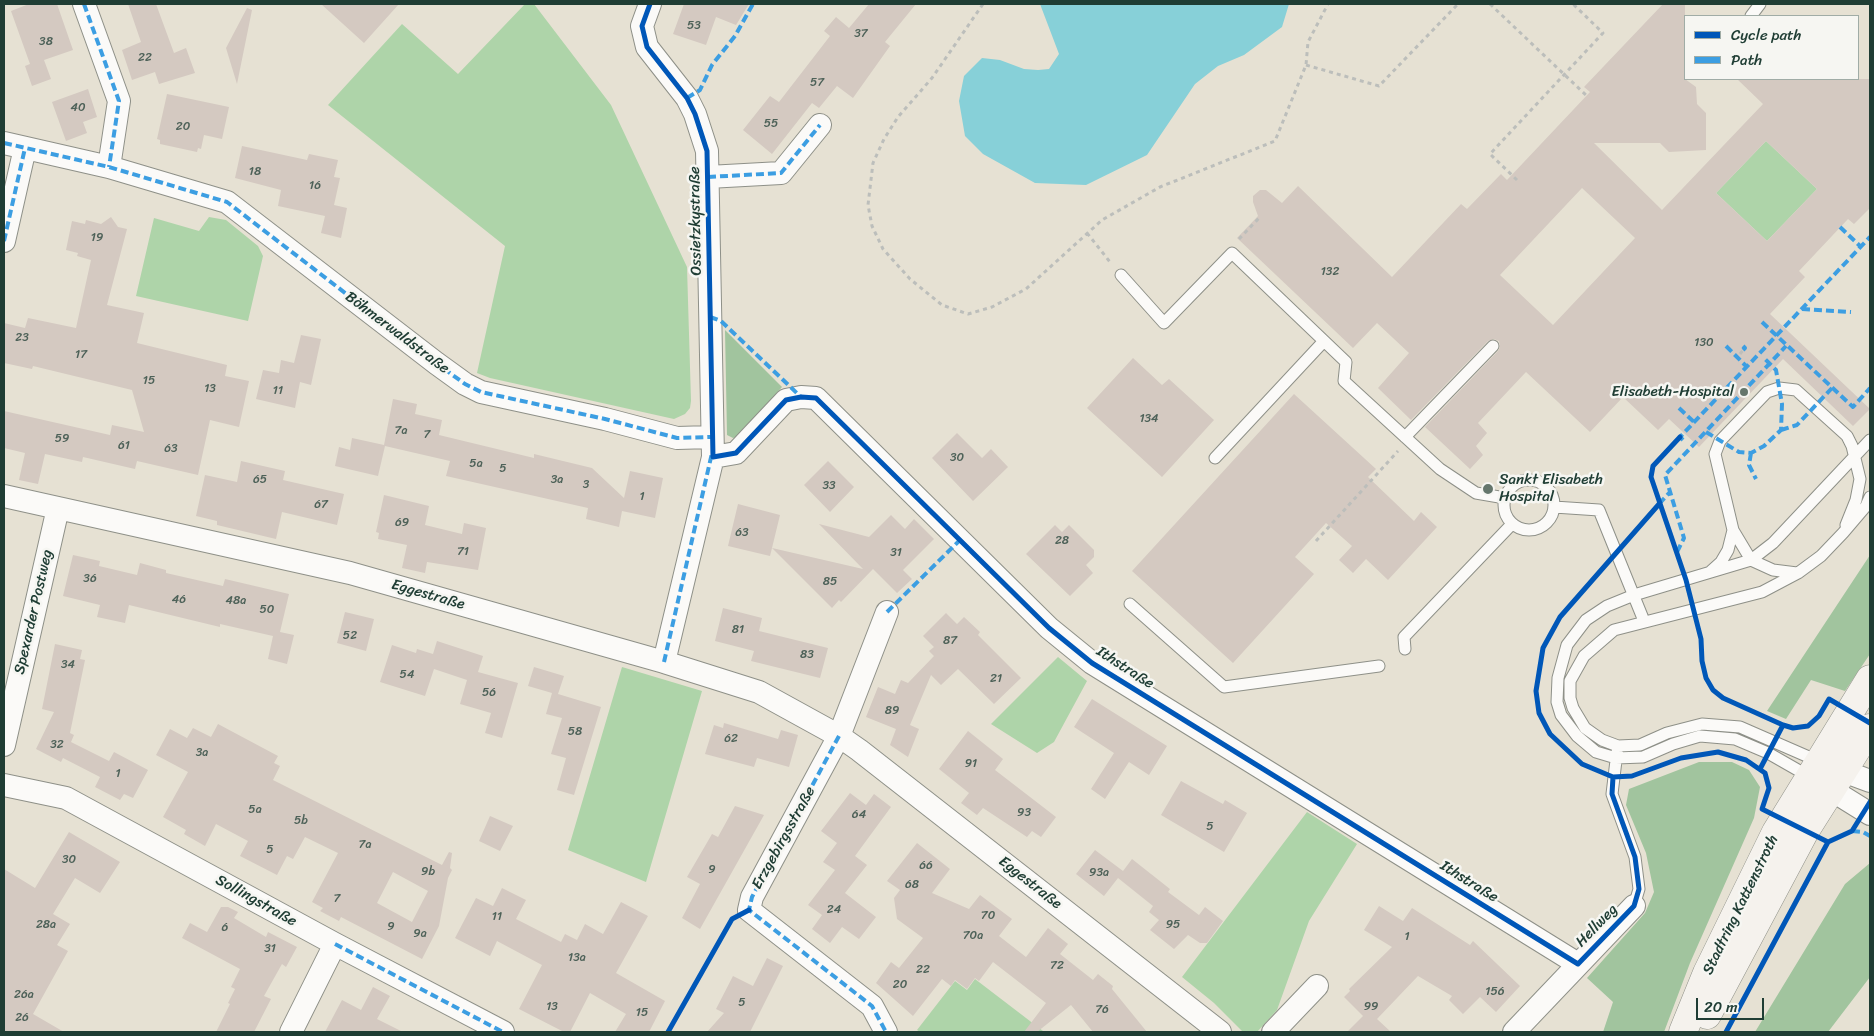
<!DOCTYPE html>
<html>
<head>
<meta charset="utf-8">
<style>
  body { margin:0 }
  #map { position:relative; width:1874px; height:1036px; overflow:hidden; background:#e6e1d3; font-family:Sriracha,sans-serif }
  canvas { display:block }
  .frame { position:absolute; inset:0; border:5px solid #1f3d34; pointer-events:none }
  .legend { position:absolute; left:1684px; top:15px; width:175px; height:65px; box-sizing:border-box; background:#f6f6f2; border:1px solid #a0aca6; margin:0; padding:6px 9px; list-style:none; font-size:15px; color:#1f3d34 }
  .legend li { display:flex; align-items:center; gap:10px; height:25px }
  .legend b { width:25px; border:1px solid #a0aca6 }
  .scale { position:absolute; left:1696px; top:998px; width:68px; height:22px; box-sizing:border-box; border:2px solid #1f3d34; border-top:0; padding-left:6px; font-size:15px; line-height:18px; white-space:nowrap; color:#1f3d34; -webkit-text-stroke:4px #f6f6f2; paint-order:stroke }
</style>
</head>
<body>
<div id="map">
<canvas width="1874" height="1036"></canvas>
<div class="frame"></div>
<ul class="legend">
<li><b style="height:6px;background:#0057b8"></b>Cycle path</li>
<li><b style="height:6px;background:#3c9ee2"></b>Path</li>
</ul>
<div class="scale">20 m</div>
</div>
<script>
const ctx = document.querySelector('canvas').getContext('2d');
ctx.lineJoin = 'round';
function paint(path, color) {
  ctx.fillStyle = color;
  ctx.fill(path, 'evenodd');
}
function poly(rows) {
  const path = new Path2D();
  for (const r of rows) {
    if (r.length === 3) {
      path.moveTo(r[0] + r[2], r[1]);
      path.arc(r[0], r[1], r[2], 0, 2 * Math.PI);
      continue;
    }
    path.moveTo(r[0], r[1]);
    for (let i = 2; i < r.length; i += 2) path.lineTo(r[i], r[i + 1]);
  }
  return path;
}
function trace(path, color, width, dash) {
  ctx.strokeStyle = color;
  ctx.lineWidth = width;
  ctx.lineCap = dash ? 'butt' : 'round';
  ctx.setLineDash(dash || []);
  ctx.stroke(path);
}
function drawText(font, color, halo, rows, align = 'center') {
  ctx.font = font + ' Sriracha,sans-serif';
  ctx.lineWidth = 5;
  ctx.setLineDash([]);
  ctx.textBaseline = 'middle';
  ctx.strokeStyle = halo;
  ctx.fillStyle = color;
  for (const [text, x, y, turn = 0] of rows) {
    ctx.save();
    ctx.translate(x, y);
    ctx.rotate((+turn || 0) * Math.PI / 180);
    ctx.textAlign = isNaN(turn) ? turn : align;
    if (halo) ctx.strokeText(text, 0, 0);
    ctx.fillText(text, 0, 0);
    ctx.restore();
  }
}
paint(poly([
  [525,4,534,4,611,105,687,267,691,401,690,408,685,414,674,419,490,378,477,373,505,246,328,105,402,24,458,74],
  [1766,141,1817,189,1767,241,1716,193],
  [209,217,226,220,258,246,263,256,248,321,136,296,154,218,199,231],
  [1058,657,1087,681,1054,742,1037,753,991,724],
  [622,667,702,691,646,882,568,850],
  [1307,812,1357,844,1309,921,1277,1010,1257,1032,1243,1032,1214,1003,1182,977],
  [975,979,1043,1031,1042,1032,920,1032,917,1030,955,981,967,990]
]), '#aed4a9');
paint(poly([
  [725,330,782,387,739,436,733,438,727,435],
  [1870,555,1870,654,1845,691,1811,680,1786,719,1767,711],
  [1699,762,1732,762,1749,770,1760,787,1754,818,1690,963,1664,1032,1603,1032,1613,1002,1587,978,1645,913,1654,892,1646,853,1626,805,1629,789],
  [1870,863,1870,977,1828,1032,1755,1032,1845,884]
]), '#a1c49e');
paint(poly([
  [1040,4,1289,4,1282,27,1244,55,1218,66,1195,84,1147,155,1086,185,1035,183,983,154,965,136,959,101,964,76,982,58,1000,60,1024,69,1038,70,1049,69,1059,54]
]), '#87d0d8');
paint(poly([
  [29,4,57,4,73,50,44,60,51,79,32,86,25,66,30,64,11,11],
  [128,4,156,4,174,53,186,48,195,73,159,84,155,72,132,80,122,50,141,42],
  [321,4,399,4,364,43],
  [684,4,749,4,736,25,716,17,706,45,673,34],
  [869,4,916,4,885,42,890,46,853,98,837,86,819,108,812,103,772,154,743,130,770,96,779,102,830,36,824,31,836,17,849,28],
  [1663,4,1685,4,1685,79,1696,87,1697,104,1706,113,1706,150,1669,152,1660,143,1594,143,1662,210,1763,104,1737,79,1870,79,1870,208,1854,224,1848,219,1799,271,1805,277,1770,314,1870,409,1853,426,1783,359,1699,447,1669,419,1658,430,1623,397,1590,432,1526,372,1478,423,1487,433,1476,446,1483,455,1470,469,1425,427,1498,351,1500,347,1499,341,1494,339,1488,341,1411,420,1378,388,1409,353,1377,323,1353,348,1237,238,1258,216,1253,202,1253,196,1260,190,1266,190,1282,203,1298,186,1392,277,1461,204,1467,209,1501,174,1507,180,1590,92,1584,87],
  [1766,141,1817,189,1767,241,1716,193],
  [1582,188,1635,238,1553,325,1500,275],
  [247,8,252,10,237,84,226,48],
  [88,89,97,117,83,122,87,133,66,141,52,102],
  [167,94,229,107,222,139,204,135,201,149,198,148,197,152,160,144,160,140,157,139],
  [242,146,307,160,309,154,338,160,334,177,340,178,334,205,347,208,341,238,321,233,325,216,278,206,281,190,235,178],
  [111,217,118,227,127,229,107,305,144,313,137,343,227,365,225,376,249,381,239,427,210,420,198,475,137,461,135,469,83,457,82,462,45,454,38,484,19,480,25,453,4,448,4,411,110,435,112,425,144,432,132,390,33,366,32,369,4,363,4,323,25,328,28,318,76,328,91,260,77,256,78,253,66,250,72,221,85,224,86,220,101,224],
  [301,335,321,339,311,385,300,382,295,408,256,399,263,370,279,373,281,360,294,363],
  [1133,358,1162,385,1169,379,1214,420,1162,477,1087,408],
  [1294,394,1376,469,1368,477,1414,521,1421,512,1437,527,1388,580,1366,559,1353,573,1339,560,1352,546,1326,523,1295,557,1314,574,1233,663,1132,571],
  [393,399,417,404,415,414,442,420,439,435,534,458,534,454,592,468,624,498,630,471,663,478,655,518,622,511,619,527,586,519,588,508,446,476,450,461,385,446,378,476,335,466,339,447,350,450,352,438,384,445],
  [957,433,982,458,991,449,1008,467,973,501,932,458],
  [241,461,285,471,283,480,344,494,337,525,282,512,276,539,217,525,217,521,196,516,205,475,237,482],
  [828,461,854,487,830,512,804,485],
  [384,495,429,506,425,525,462,534,464,523,486,528,478,570,427,562,425,573,402,568,407,545,378,539,379,533,376,532],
  [738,504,780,515,772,548,863,569,819,524,869,537,891,515,905,529,914,519,934,539,903,570,912,579,897,593,873,569,841,602,839,600,832,608,772,548,770,556,728,546],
  [1055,525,1062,532,1069,525,1094,550,1094,557,1086,565,1093,573,1070,596,1026,554],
  [73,555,100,561,99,566,137,575,140,563,166,570,166,573,223,586,225,579,289,594,280,632,294,635,287,664,268,659,273,636,220,624,220,627,129,605,125,623,97,617,100,605,63,596],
  [723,608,762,618,759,631,828,648,820,678,751,661,754,651,715,641],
  [345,612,374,619,366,651,337,643],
  [946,613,957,624,964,617,980,632,978,635,1021,678,994,704,958,669,941,685,931,675,910,725,919,729,908,757,890,745,896,729,866,717,878,687,895,694,901,680,908,683,934,656,929,651,934,647,923,636],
  [437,641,483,656,478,672,518,683,502,738,485,733,491,713,460,704,467,680,434,669,425,696,380,682,392,645,416,653,417,649,433,654],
  [55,644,82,650,80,659,85,660,70,733,74,735,71,742,109,761,114,752,148,770,133,798,124,794,120,800,95,787,100,777,63,758,61,762,36,749,54,712,42,709],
  [534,667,564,676,558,694,601,707,574,795,557,790,566,758,551,754,562,718,546,714,552,693,528,686],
  [1092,699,1167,746,1149,775,1129,762,1105,799,1091,789,1114,753,1074,727],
  [724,723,778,739,781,730,798,735,789,767,757,758,754,767,705,754,714,725,723,728],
  [218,724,278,756,274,763,280,766,273,780,442,865,449,852,452,853,450,868,452,870,448,878,439,926,422,959,341,917,339,921,320,911,323,908,312,902,338,853,305,837,293,859,287,856,277,875,240,856,248,841,216,824,205,846,184,834,186,830,163,817,188,772,156,755,170,729,187,738,193,728,211,737],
  [393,872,428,891,412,922,377,903],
  [968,731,1003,759,995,770,1056,817,1041,837,1032,831,1027,837,983,808,977,815,961,803,969,793,939,769],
  [1181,781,1223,804,1225,800,1247,813,1224,852,1161,815],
  [850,793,866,805,874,794,891,807,855,856,867,865,845,893,876,917,859,939,842,927,830,943,812,929,822,915,808,905,835,870,823,862,837,843,821,831],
  [735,806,764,815,700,929,682,918,700,884,687,877,712,834,718,837],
  [490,816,513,826,500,851,479,841],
  [69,832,120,862,100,893,75,878,53,914,70,924,57,945,68,951,33,1014,64,1032,4,1032,4,869,35,888],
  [917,843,950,869,932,893,969,909,980,895,1012,919,999,936,1026,957,1048,928,1068,944,1060,954,1093,980,1098,974,1113,986,1112,989,1147,1032,1093,1032,1071,1005,1037,1032,1024,1032,1046,1003,993,962,979,981,975,978,967,989,955,980,951,986,942,979,913,1016,876,983,891,962,899,968,923,938,897,919,894,898,900,890,887,881],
  [1095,850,1123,871,1132,859,1170,889,1168,892,1199,915,1205,907,1223,921,1207,943,1200,943,1188,935,1174,949,1150,930,1159,920,1149,912,1153,906,1118,878,1104,896,1076,874],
  [502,888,526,900,516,919,561,942,565,934,577,940,585,924,603,934,621,902,648,916,616,973,665,1001,649,1032,615,1032,626,1014,590,993,570,1032,564,1032,519,1009,542,965,497,941,490,956,455,938,476,898,493,906],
  [1379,906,1403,921,1412,908,1470,945,1473,941,1520,986,1496,1012,1480,997,1463,1014,1449,1000,1452,996,1418,976,1377,1019,1391,1032,1347,1032,1363,1016,1344,997,1350,991,1349,989,1392,947,1364,930],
  [221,907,228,907,238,912,234,918,266,937,268,932,297,947,286,967,282,964,264,996,271,999,254,1032,216,1032,230,1004,228,1003,235,989,231,987,240,969,182,938,190,923,207,932],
  [767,958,783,966,750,1032,707,1032,724,1013,716,1009,733,976,753,986],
  [373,987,390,996,377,1019,403,1032,325,1032,342,1000,361,1010]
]), '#d4c9c1');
const lane = poly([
  [1751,16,1760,4],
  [1121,275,1164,323,1232,253,1346,362,1344,381,1440,469,1476,493,1505,498],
  [1405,437,1493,346],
  [1215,458,1324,341],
  [1529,505,25],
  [1554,507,1599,510,1644,621],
  [1711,571,1721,562,1728,550,1733,530],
  [1797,573,1773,570,1751,560,1733,530,1715,454,1720,441,1767,392,1779,388,1796,390,1847,436,1852,446,1860,479,1856,500,1846,525],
  [1130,604,1224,687,1379,666],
  [1405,649,1404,637,1512,524],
  [1617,752,1612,794,1635,857,1639,889,1634,906],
  [1818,761,1740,727,1702,724,1667,733,1640,745,1618,746,1602,740,1585,728,1573,708,1570,698,1570,681,1584,656,1614,630,1762,592,1798,573,1821,556,1843,533,1866,506,1870,497],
  [1810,777,1768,753,1735,739,1700,736,1673,744,1643,757,1616,758,1596,752,1577,736,1561,715,1557,702,1558,678,1567,645,1586,620,1607,606,1634,595,1751,560,1773,543,1870,440]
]);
const street = poly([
  [84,4,119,101,109,167],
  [650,4,642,26,647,47,687,98,695,114,707,151,713,457,664,662],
  [4,143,109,167,227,202,436,363,465,384,481,392,605,419,677,438,711,437],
  [708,177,781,173,820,125],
  [4,241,25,148],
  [713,457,736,453,786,400,801,397,816,398,1049,628,1092,663,1578,964],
  [4,496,350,573,664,662,759,692,839,736,859,750,1220,1032],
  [4,745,58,508],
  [1827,765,1870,781],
  [1817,781,1870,814],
  [4,785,66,798,335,944,503,1032],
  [291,1032,335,944],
  [886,1032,872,1006,749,910,752,897,839,736,887,612],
  [1273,1032,1317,986],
  [1514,1032,1634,906]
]);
const secondary = poly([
  [1707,1015,1805,831,1870,728],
  [1683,1032,1707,973,1776,832,1870,679]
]);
trace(lane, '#8e9088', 13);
trace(street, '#8e9088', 24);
trace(secondary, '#8e9088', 29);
trace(poly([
  [983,4,932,78,898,117,884,139,873,163,868,205,872,226,883,249,910,279,942,305,968,314,992,307,1026,289,1102,220,1160,187,1275,141,1306,65,1308,42,1328,4],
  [1490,4,1587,96],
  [1306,65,1379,86,1458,4],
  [1517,180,1490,154,1603,33,1573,4],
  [1087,233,1110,262],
  [1239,239,1261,216],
  [1740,354,1743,350],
  [1316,541,1398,451]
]), '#bcbebb', 3, [4, 4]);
trace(lane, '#fbfaf8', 11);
trace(street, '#fbfaf8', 22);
trace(secondary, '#f5f2ed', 28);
trace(poly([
  [84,4,119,101,109,167],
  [687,98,700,90,712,65,735,36,753,4],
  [4,143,109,167,227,202,436,363,465,384,481,392,605,419,677,438,711,437],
  [708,177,781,173,820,125],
  [1840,227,1861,247],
  [4,241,25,148],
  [1802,309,1851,312],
  [710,317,721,321,801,397],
  [1762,322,1853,407,1870,388],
  [1726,346,1747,367],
  [1743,346,1745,348,1743,350],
  [1679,408,1694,422],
  [1781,430,1797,425,1832,388],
  [1706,432,1739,452,1751,453,1764,446,1781,430,1782,404,1776,370,1765,359],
  [1683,440,1680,437,1870,237],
  [1751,453,1749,465,1756,479],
  [1659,504,1670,492],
  [1677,552,1684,538,1665,475,1786,346],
  [887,612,960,540],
  [664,662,712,453],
  [839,736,752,897,749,910,872,1006,886,1032],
  [1852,831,1863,832,1870,836],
  [335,944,503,1032]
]), '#3c9ee2', 4, [8, 4]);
trace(poly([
  [650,4,642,26,647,47,687,98,695,114,707,151,713,457,736,453,786,400,801,397,816,398,1049,628,1092,663,1578,964,1634,906,1639,889,1635,857,1612,794,1613,777],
  [1680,437,1653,466,1651,477,1686,580,1701,639,1702,661,1706,678,1713,690,1723,698,1783,725],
  [1660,503,1560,617,1543,648,1536,691,1539,713,1550,734,1582,764,1613,777,1632,776,1681,758,1718,752,1746,760,1765,773,1769,788,1762,809,1828,842,1852,831,1870,802],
  [1760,769,1783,725,1793,728,1808,726,1819,716,1829,699,1870,723],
  [668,1032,732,919,749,910],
  [1726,1032,1828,842]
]), '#0057b8', 5);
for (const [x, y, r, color] of [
  [1744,392,5,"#65766c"],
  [1488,489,6,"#65766c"]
]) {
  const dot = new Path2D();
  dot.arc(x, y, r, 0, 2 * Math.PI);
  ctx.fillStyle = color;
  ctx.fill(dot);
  trace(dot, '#f6f6f2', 2);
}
drawText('12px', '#4d6158', null, [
  ["53",694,26],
  ["37",861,34],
  ["38",46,42],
  ["22",145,58],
  ["57",817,83],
  ["40",78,108],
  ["55",771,124],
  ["20",183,127],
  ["18",255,172],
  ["16",315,186],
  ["19",97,238],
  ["132",1330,272],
  ["23",22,338],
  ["130",1704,343],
  ["17",81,355],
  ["15",149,381],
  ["13",210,389],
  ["11",278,391],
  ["134",1149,419],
  ["7a",401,431],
  ["7",427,435],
  ["59",62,439],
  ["61",124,446],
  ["63",171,449],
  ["30",957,458],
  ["5a",476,464],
  ["5",503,469],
  ["65",260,480],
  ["3a",557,480],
  ["3",586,485],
  ["33",829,486],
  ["1",642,497],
  ["67",321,505],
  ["69",402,523],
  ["63",742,533],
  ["28",1062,541],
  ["71",463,552],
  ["31",896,553],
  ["36",90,579],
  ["85",830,582],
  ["46",179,600],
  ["48a",236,601],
  ["50",267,610],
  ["81",738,630],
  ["52",350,636],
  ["87",950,641],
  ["83",807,655],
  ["34",68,665],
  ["54",407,675],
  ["21",996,679],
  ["56",489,693],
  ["89",892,711],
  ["58",575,732],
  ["62",731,739],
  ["32",57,745],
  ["3a",202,753],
  ["91",971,764],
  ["1",118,774],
  ["5a",255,810],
  ["93",1024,813],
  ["64",859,815],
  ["5b",301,821],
  ["5",1210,827],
  ["7a",365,845],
  ["5",270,850],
  ["30",69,860],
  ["66",926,866],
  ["9",712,870],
  ["9b",428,872],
  ["93a",1099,873],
  ["68",912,885],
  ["7",337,899],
  ["24",834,910],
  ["70",988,916],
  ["11",497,917],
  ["28a",46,925],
  ["95",1173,925],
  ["9",391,927],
  ["6",225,928],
  ["9a",420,934],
  ["70a",973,936],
  ["1",1407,937],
  ["31",270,949],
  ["13a",577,958],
  ["72",1057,966],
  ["22",923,970],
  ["20",900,985],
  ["156",1495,992],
  ["26a",24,995],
  ["5",742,1003],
  ["13",552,1007],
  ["99",1371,1007],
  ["76",1102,1010],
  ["15",642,1013],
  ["26",22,1018]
]);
drawText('15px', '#1f3d34', '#f6f6f2', [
  ["Ossietzkystraße",696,221,-91],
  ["Böhmerwaldstraße",397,333,37],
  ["Eggestraße",428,595,16],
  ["Spexarder Postweg",34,612,-77],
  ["Ithstraße",1125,668,33],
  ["Erzgebirgsstraße",784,838,-61],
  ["Ithstraße",1469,882,32],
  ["Eggestraße",1030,883,38],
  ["Sollingstraße",256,901,29],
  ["Stadtring Kattenstroth",1741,905,-64],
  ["Hellweg",1597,926,-46]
]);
drawText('15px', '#1f3d34', '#f6f6f2', [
  ["Elisabeth-Hospital",1734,392],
  ["Sankt Elisabeth",1499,480,"left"],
  ["Hospital",1499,497,"left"]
], 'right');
</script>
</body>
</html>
